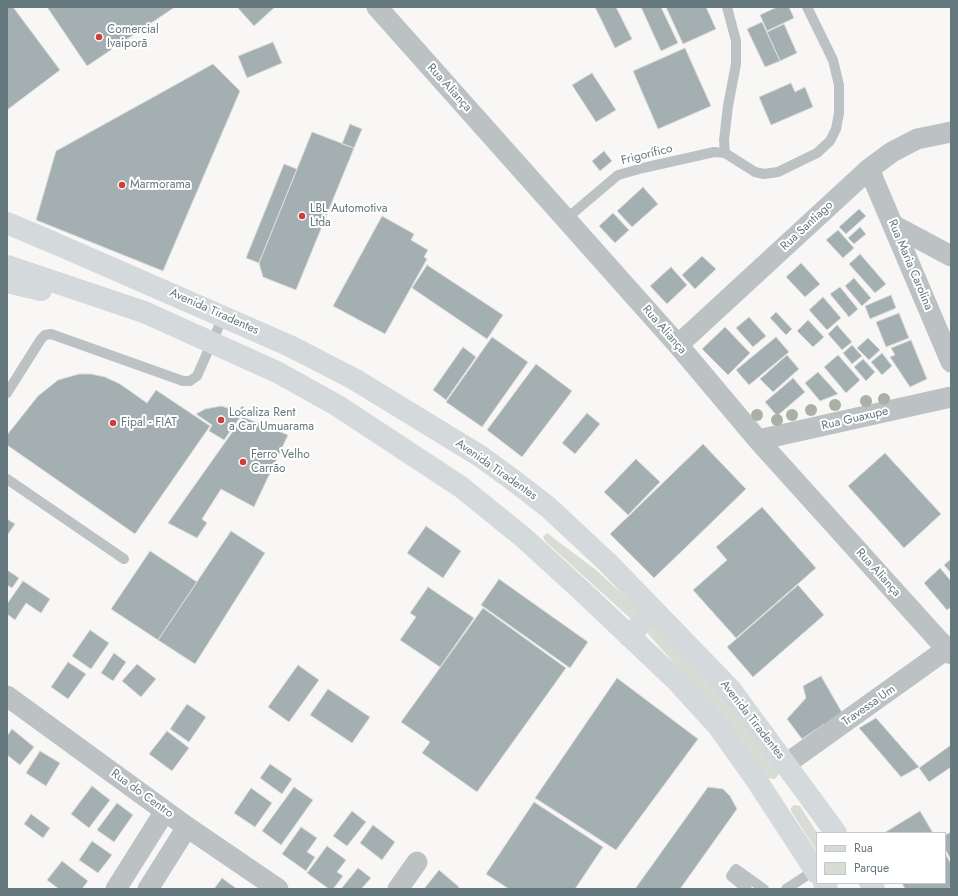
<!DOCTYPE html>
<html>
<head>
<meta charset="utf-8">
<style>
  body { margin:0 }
  #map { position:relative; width:958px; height:896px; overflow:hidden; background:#f8f7f5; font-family:Jost,sans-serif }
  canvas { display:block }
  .frame { position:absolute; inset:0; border:8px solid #65787d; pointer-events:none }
  .legend { position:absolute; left:816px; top:832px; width:130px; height:52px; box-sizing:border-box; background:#fff; border:1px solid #c1c9cb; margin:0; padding:5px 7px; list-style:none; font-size:12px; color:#65787d }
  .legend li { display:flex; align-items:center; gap:8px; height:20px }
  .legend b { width:20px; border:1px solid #c1c9cb }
</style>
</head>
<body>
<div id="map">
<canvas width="958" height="896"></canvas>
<div class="frame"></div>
<ul class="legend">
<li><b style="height:5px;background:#d4d9db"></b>Rua</li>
<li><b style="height:11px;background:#d9dcd5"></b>Parque</li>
</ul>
</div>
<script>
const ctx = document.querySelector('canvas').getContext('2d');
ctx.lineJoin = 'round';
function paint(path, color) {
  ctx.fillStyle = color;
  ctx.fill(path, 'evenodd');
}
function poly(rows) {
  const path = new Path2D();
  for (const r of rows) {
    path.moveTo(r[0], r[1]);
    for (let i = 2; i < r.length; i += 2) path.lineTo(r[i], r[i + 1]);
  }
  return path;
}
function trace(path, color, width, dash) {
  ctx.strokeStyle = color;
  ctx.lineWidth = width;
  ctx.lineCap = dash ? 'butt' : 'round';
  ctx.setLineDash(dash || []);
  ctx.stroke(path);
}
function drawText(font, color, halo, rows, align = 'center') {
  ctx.font = font + ' Jost,sans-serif';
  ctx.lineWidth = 4;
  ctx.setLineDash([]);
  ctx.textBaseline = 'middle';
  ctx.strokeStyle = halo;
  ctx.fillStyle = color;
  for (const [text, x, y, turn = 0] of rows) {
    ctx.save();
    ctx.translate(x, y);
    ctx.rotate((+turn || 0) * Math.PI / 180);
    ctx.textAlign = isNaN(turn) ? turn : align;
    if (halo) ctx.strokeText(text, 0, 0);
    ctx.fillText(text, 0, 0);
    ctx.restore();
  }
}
paint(poly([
  [547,533,596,570,641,611,632,620,546,542,543,537],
  [653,621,711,679,781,772,775,779,767,778,710,703,648,634,647,630],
  [794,805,800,806,817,833,817,852,791,811,791,808]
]), '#d9dcd5');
const building = poly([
  [7,7,13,7,60,70,7,110,7,7],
  [47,7,175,7,87,66,47,7],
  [237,7,275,7,254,26,237,7],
  [595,7,616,7,632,39,615,48,595,7],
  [641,7,661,7,678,43,661,51,641,7],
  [666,7,706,7,716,29,683,44,666,7],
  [777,7,789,7,794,18,767,31,760,15,777,7],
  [762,22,780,61,765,67,747,29,762,22],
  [784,24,797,53,780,61,767,32,784,24],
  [273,42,282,63,247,78,238,56,273,42],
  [685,48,711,106,658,129,633,71,685,48],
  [213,64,240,91,163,271,36,220,56,151,213,64],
  [592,73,616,110,596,122,572,85,592,73],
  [791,83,795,92,805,87,813,107,771,125,759,97,791,83],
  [350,124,362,129,354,148,342,144,350,124],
  [312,132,354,148,296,290,263,277,259,263,312,132],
  [604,151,612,161,600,171,592,161,604,151],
  [284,164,297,169,259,263,246,258,284,164],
  [643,187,658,204,632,227,617,211,643,187],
  [859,209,866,216,846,234,839,227,859,209],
  [613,213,629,230,615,243,599,226,613,213],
  [382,216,414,234,411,240,428,250,424,257,427,259,385,334,333,306,382,216],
  [860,227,866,234,854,244,848,238,860,227],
  [838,230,854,248,843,258,826,240,838,230],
  [860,254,886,284,875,293,849,264,860,254],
  [702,256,716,269,695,289,682,275,702,256],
  [801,263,820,284,805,297,786,277,801,263],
  [427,265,503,315,487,339,412,288,427,265],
  [671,267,687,285,667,304,650,286,671,267],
  [854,278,871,298,862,306,845,286,854,278],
  [840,287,858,309,849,317,830,294,840,287],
  [891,295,896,308,870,319,865,306,891,295],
  [823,297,841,318,827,330,809,310,823,297],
  [776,312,792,329,786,335,770,318,776,312],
  [899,313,909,338,886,347,876,322,899,313],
  [749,317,766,336,753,347,736,328,749,317],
  [808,320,824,337,813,347,797,331,808,320],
  [837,325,852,342,842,350,828,334,837,325],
  [725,327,750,353,728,375,702,349,725,327],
  [492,337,528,362,482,427,446,402,492,337],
  [776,337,789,352,749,385,736,370,776,337],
  [868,338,880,350,869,360,857,348,868,338],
  [911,340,927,379,910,387,890,357,895,355,891,348,911,340],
  [852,345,862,356,852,364,843,353,852,345],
  [463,347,476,357,446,400,433,390,463,347],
  [882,353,892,366,882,375,871,362,882,353],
  [787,355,799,369,773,392,760,379,787,355],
  [838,355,860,380,846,393,824,367,838,355],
  [863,359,875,372,866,381,854,367,863,359],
  [536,364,572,391,522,457,487,430,536,364],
  [818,372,838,394,820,401,805,383,818,372],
  [79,374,91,374,105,377,120,384,147,403,156,390,210,426,135,534,7,445,7,435,38,396,58,380,79,374],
  [793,378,805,392,777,416,765,402,793,378],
  [221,406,238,411,242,406,246,409,224,440,209,431,212,425,196,414,205,409,221,406],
  [587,413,600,424,575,454,562,443,587,413],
  [243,417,288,435,254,507,221,489,202,519,207,523,197,538,168,523,243,417],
  [703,444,746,489,654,578,610,534,703,444],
  [885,453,941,514,904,548,848,486,885,453],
  [636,459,660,482,628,515,604,492,636,459],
  [762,507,816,568,736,638,693,590,727,560,716,547,762,507],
  [7,519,15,524,8,534,7,533,7,519],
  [426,526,461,551,443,578,407,553,426,526],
  [231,531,265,553,195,664,158,640,231,531],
  [150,551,197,582,158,640,111,609,150,551],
  [951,559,951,573,944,565,951,559],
  [940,568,951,581,951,607,947,610,924,583,940,568],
  [7,570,19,578,12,588,7,585,7,570],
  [499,579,588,642,570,668,481,605,499,579],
  [23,581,50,599,41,613,26,603,15,620,7,614,7,604,23,581],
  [798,585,824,615,753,677,727,647,798,585],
  [428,587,474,618,440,667,400,640,416,617,410,613,428,587],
  [483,608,566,668,477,792,422,753,430,742,401,722,483,608],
  [90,630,109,643,91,669,72,656,90,630],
  [114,653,126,662,113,681,101,673,114,653],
  [68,662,86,674,68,699,51,687,68,662],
  [137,664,156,679,141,697,122,681,137,664],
  [298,665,319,680,289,722,268,707,298,665],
  [821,676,844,716,827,727,824,724,802,739,787,719,806,698,803,686,821,676],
  [617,678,698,739,616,850,535,798,617,678],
  [328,689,370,717,352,743,310,715,328,689],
  [187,704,206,717,189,742,170,729,187,704],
  [876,718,919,767,901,777,859,728,876,718],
  [12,729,34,747,20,765,7,755,7,736,12,729],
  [167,731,189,748,172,771,149,754,167,731],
  [951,745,951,767,929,782,919,768,951,745],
  [40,751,60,763,46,786,26,773,40,751],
  [270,764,292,779,282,794,260,778,270,764],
  [92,786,110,800,89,828,71,814,92,786],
  [294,787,313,800,281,845,262,831,294,787],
  [708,787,723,789,730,796,737,809,680,889,635,889,708,787],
  [251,788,272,803,255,827,234,813,251,788],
  [534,802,603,847,575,889,509,889,486,874,534,802],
  [117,803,133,815,114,842,97,830,117,803],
  [352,811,366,822,347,846,333,836,352,811],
  [920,811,933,833,884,833,920,811],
  [31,814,50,828,43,838,24,824,31,814],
  [373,825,395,842,382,860,360,843,373,825],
  [301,827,317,838,307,852,315,857,306,871,282,854,301,827],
  [951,832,951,860,945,849,945,835,951,832],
  [92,841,112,855,98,873,79,860,92,841],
  [327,846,346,860,337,872,343,876,333,889,329,889,307,873,327,846],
  [945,853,951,864,951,887,948,889,905,889,902,883,945,883,945,853],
  [62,861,88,881,82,889,59,889,47,880,62,861],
  [358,868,371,878,361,889,341,889,358,868],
  [439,870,459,887,458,889,424,889,439,870],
  [222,878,237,889,214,889,222,878]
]);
paint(building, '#a4afb1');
trace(building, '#d9d9d7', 1);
trace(poly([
  [725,153,724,140,728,106,736,64,736,41,727,7],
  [566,219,618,175,643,168,714,152,725,153,755,172,764,174,778,172,817,153,830,141,836,129,839,113,839,85,833,60,807,7],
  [7,393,41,339,45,335,51,334,183,381,190,381,197,376,223,317],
  [7,479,124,559],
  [747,889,731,876,736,869,764,889],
  [786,889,815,870]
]), '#bcc2c4', 10);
trace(poly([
  [377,7,678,345,758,440,951,654],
  [869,169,951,362],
  [893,225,951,256],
  [678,345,869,169,892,152,917,139,951,132],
  [758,440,951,397],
  [7,696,187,827,278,889],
  [786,764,951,646],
  [116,889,165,811],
  [148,889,187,827],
  [398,889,417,862]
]), '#bcc2c4', 21);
trace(poly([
  [52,242,290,346,354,379,480,456,513,480,548,507,608,563,731,690,836,833],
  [144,312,277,372,338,406,461,487,524,538,583,592,678,682,718,726,757,781,817,873],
  [629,636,654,611],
  [824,883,827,889],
  [870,883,874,889]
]), '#d4d9db', 22);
trace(poly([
  [7,223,52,242],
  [7,266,144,312],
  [7,282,41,290]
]), '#d4d9db', 22);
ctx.fillStyle = '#aab0a5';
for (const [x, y] of [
  [884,399],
  [866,401],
  [835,405],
  [811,410],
  [757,415],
  [792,415],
  [777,420]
]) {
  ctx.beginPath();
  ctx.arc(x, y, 6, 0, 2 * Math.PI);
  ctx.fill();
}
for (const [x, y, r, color] of [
  [99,37,4,"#d33d3a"],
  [122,185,4,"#d33d3a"],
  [302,216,4,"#d33d3a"],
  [221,420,4,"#d33d3a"],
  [113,423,4,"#d33d3a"],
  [243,462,4,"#d33d3a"]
]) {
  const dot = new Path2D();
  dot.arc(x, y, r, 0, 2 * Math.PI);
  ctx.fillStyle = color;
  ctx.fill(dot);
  trace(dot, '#fff', 1.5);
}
drawText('12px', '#65787d', '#fff', [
  ["Comercial",107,30],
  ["Ivaiporã",107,44],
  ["Marmorama",130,185],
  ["LBL Automotiva",310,209],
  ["Ltda",310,223],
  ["Localiza Rent",229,413],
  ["a Car Umuarama",229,427],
  ["Fipal - FIAT",121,423],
  ["Ferro Velho",251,455],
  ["Carrão",251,469]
], 'left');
drawText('12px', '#65787d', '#fff', [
  ["Rua Aliança",449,88,48],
  ["Frigorífico",647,155,-14],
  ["Rua Santiago",807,226,-43],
  ["Rua Maria Carolina",910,265,67],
  ["Avenida Tiradentes",214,312,24],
  ["Rua Aliança",664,330,49],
  ["Rua Guaxupe",855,419,-13],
  ["Avenida Tiradentes",496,470,35],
  ["Rua Aliança",878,573,48],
  ["Travessa Um",869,706,-35],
  ["Avenida Tiradentes",752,720,52],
  ["Rua do Centro",142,794,36]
]);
</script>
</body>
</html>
